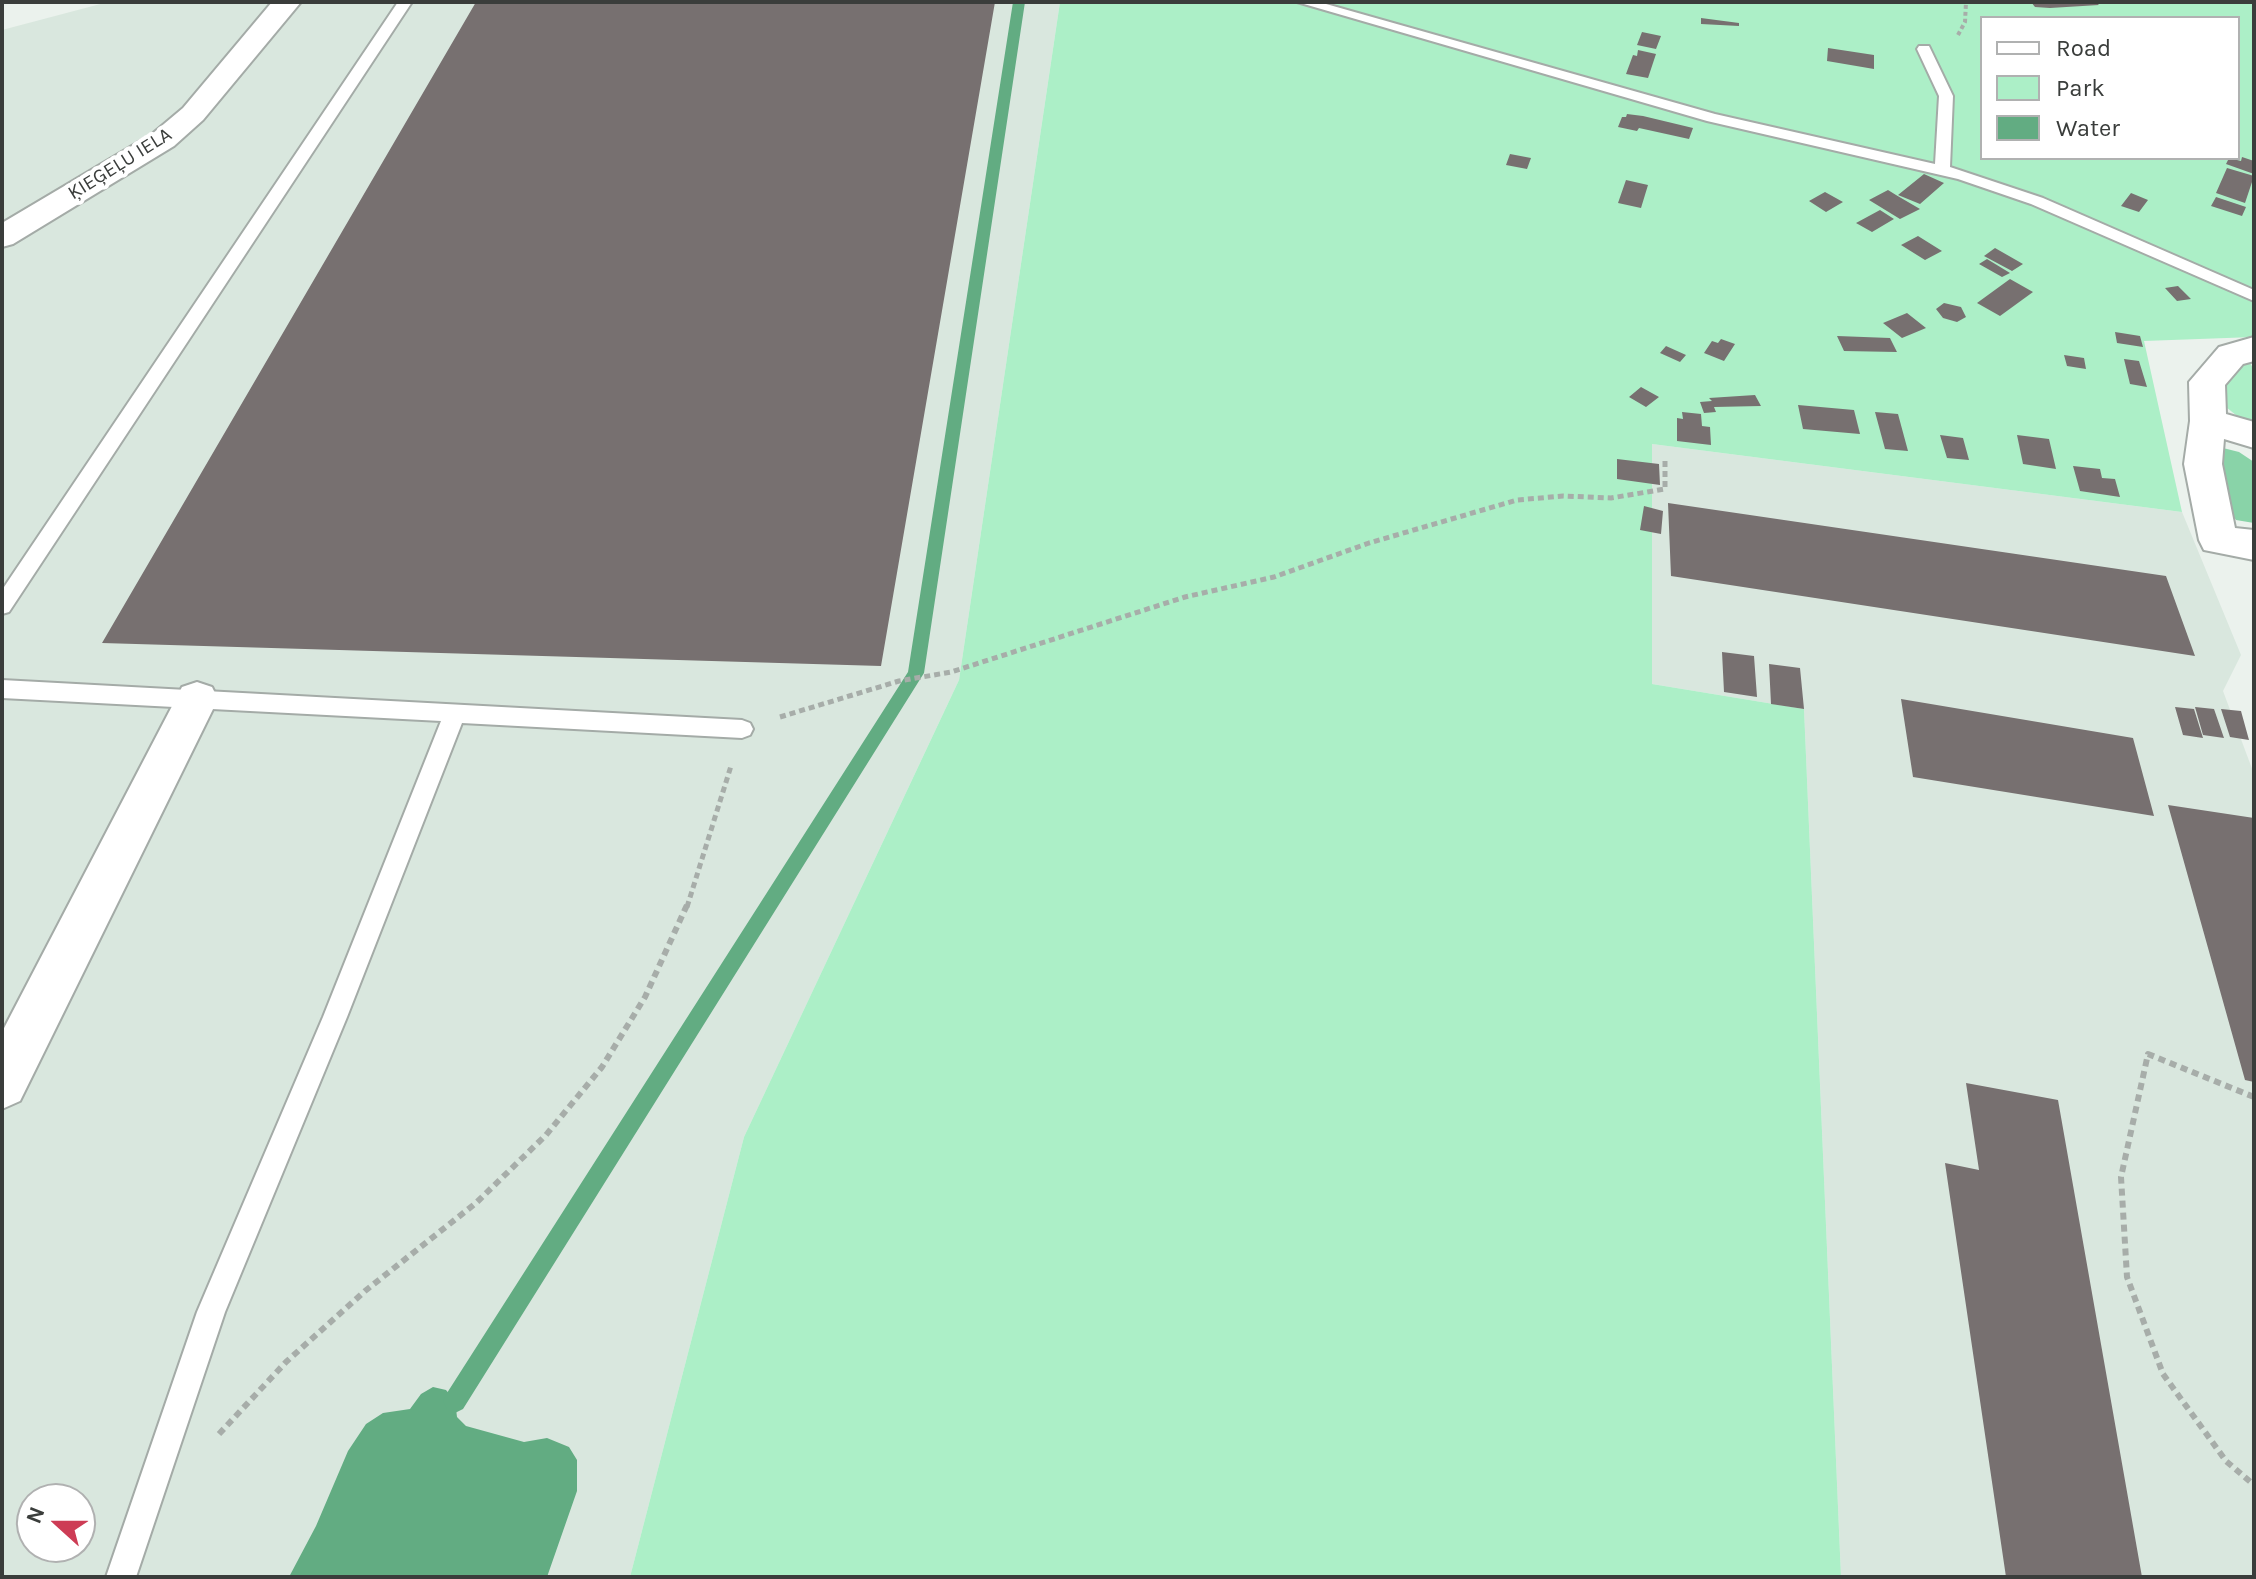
<!DOCTYPE html>
<html>
<head>
<meta charset="utf-8">
<style>
  body { margin:0 }
  #map { position:relative; width:2256px; height:1579px; overflow:hidden; background:#ebf2ed; font-family:Karla,sans-serif }
  canvas { display:block }
  .frame { position:absolute; inset:0; border:4px solid #3a3d3b; pointer-events:none }
  .legend { position:absolute; left:1980px; top:16px; width:260px; height:144px; box-sizing:border-box; background:#fff; border:2px solid #b0b1b1; margin:0; padding:10px 14px; list-style:none; font-size:24px; color:#3a3d3b }
  .legend li { display:flex; align-items:center; gap:16px; height:40px }
  .legend b { width:40px; border:2px solid #b0b1b1 }
  .north { position:absolute; left:16px; top:1483px; width:80px; height:80px; box-sizing:border-box; background:#fff; border:2px solid #b0b1b1; border-radius:50%; rotate:291deg; font-size:22px; font-weight:700; line-height:32px; text-align:center; color:#3a3d3b }
  .north::after { content:''; display:block; margin:auto; width:28px; height:36px; background:#cd3c55; clip-path:polygon(50% 0,100% 100%,50% 72%,0 100%) }
</style>
</head>
<body>
<div id="map">
<canvas width="2256" height="1579"></canvas>
<div class="frame"></div>
<ul class="legend">
<li><b style="height:10px;background:#fff"></b>Road</li>
<li><b style="height:22px;background:#acefc7"></b>Park</li>
<li><b style="height:22px;background:#62ac82"></b>Water</li>
</ul>
<div class="north">N</div>
</div>
<script>
const ctx = document.querySelector('canvas').getContext('2d');
ctx.lineJoin = 'round';
function paint(path, color) {
  ctx.fillStyle = color;
  ctx.fill(path, 'evenodd');
}
function poly(rows) {
  const path = new Path2D();
  for (const r of rows) {
    path.moveTo(r[0], r[1]);
    for (let i = 2; i < r.length; i += 2) path.lineTo(r[i], r[i + 1]);
  }
  return path;
}
function trace(path, color, width, dash) {
  ctx.strokeStyle = color;
  ctx.lineWidth = width;
  ctx.lineCap = dash ? 'butt' : 'round';
  ctx.setLineDash(dash || []);
  ctx.stroke(path);
}
function drawText(font, color, halo, rows, align = 'center') {
  ctx.font = font + ' Karla,sans-serif';
  ctx.lineWidth = 8;
  ctx.setLineDash([]);
  ctx.textBaseline = 'middle';
  ctx.strokeStyle = halo;
  ctx.fillStyle = color;
  for (const [text, x, y, turn = 0] of rows) {
    ctx.save();
    ctx.translate(x, y);
    ctx.rotate((+turn || 0) * Math.PI / 180);
    ctx.textAlign = isNaN(turn) ? turn : align;
    if (halo) ctx.strokeText(text, 0, 0);
    ctx.fillText(text, 0, 0);
    ctx.restore();
  }
}
paint(poly([
  [108,2,1060,2,959,680,744,1137,630,1577,2,1577,2,30],
  [32,1499,80,1499,80,1547,32,1547],
  [1652,444,2182,512,2241,655,2223,691,2254,774,2254,1577,1841,1577,1804,709,1652,684]
]), '#d9e7de');
paint(poly([
  [1060,2,2254,2,2254,337,2144,341,2182,512,1652,444,1652,684,1804,709,1841,1577,630,1577,744,1137,959,680],
  [1982,18,2238,18,2238,158,1982,158],
  [2248,358,2254,371,2254,425,2242,420,2226,407,2220,391,2222,376]
]), '#acefc7');
paint(poly([
  [2219,447,2239,452,2254,462,2254,523,2236,520,2226,507]
]), '#89d3a8');
paint(poly([
  [433,1387,446,1390,455,1401,457,1417,466,1426,524,1442,547,1438,569,1447,577,1460,577,1491,547,1577,289,1577,316,1526,348,1451,366,1424,383,1413,410,1409,421,1394]
]), '#62ac82');
paint(poly([
  [1013,2,1025,2,924,673,463,1409,455,1413,447,1409,443,1401,447,1393,908,672,1013,2]
]), '#62ac82');
paint(poly([
  [476,2,995,2,881,666,102,643],
  [2031,2,2096,2,2099,5,2050,8,2035,7],
  [1701,18,1739,23,1739,26,1701,24],
  [1642,32,1661,36,1656,49,1637,45],
  [1828,48,1874,55,1874,69,1827,61],
  [1638,50,1656,54,1648,78,1626,74,1633,55,1637,56],
  [1627,114,1643,116,1693,128,1689,139,1639,128,1637,131,1618,127,1622,117,1626,117],
  [1510,154,1531,158,1527,169,1506,165],
  [2242,157,2254,161,2254,174,2226,164,2229,158,2241,161],
  [2227,168,2254,176,2245,203,2216,193],
  [1924,174,1944,183,1920,204,1898,195],
  [1626,180,1648,185,1641,208,1618,203],
  [1888,190,1896,195,1920,209,1900,219,1869,200],
  [1825,192,1843,202,1826,212,1809,201],
  [2131,193,2148,200,2139,212,2121,206],
  [2216,197,2246,207,2242,216,2211,206],
  [1880,210,1894,219,1872,232,1856,223],
  [1918,236,1942,251,1925,260,1901,245],
  [1995,248,2023,264,2012,271,1984,256],
  [1987,259,2010,273,2002,277,1979,264],
  [2010,279,2033,292,2000,316,1977,303],
  [2178,286,2191,299,2177,301,2165,288],
  [1944,303,1961,307,1966,317,1957,322,1943,318,1936,309],
  [1907,313,1926,328,1902,338,1883,323],
  [2115,332,2140,336,2143,347,2117,343],
  [1837,336,1890,338,1897,352,1844,351],
  [1721,339,1735,344,1724,361,1704,353,1712,341,1718,343],
  [1666,346,1686,355,1680,362,1660,353],
  [2064,355,2084,358,2086,369,2067,366],
  [2124,359,2139,361,2147,387,2130,384],
  [1641,387,1659,397,1646,407,1629,397],
  [1755,395,1761,406,1714,407,1716,412,1704,413,1700,402,1712,401,1709,398],
  [1798,405,1854,410,1860,434,1803,429],
  [1682,412,1701,414,1702,426,1710,427,1711,445,1677,441,1677,418,1683,419],
  [1875,412,1898,414,1908,451,1885,449],
  [1940,435,1963,438,1969,460,1947,458],
  [2017,435,2049,439,2056,469,2023,464],
  [1617,459,1659,464,1660,485,1617,479],
  [2073,466,2100,469,2102,478,2115,479,2120,497,2080,491],
  [1668,503,2166,576,2195,656,1671,576],
  [1644,506,1663,511,1661,534,1640,530],
  [1722,652,1754,656,1757,697,1724,692],
  [1769,664,1800,668,1804,709,1771,704],
  [1901,699,2133,738,2154,816,1913,777],
  [2175,707,2194,709,2203,738,2183,735],
  [2195,707,2214,709,2224,738,2203,735],
  [2221,709,2241,711,2249,740,2230,737],
  [2168,805,2254,818,2254,1082,2245,1080],
  [1966,1083,2058,1100,2142,1577,2006,1577,1945,1163,1979,1170]
]), '#777070');
const service = poly([
  [398,2,412,2,9,612,2,614,2,590,398,2],
  [1297,2,1319,2,1715,114,1935,164,1939,96,1917,49,1919,46,1929,46,1953,96,1950,167,2043,198,2254,290,2254,301,2031,204,1958,179,1707,121,1297,2],
  [2,680,742,720,750,723,753,729,750,735,742,738,462,723,347,1017,225,1312,136,1577,106,1577,197,1312,323,1017,441,721,2,698,2,680]
]);
const minor = poly([
  [272,2,301,2,203,120,174,146,13,244,2,247,2,223,152,134,183,108,272,2],
  [2254,337,2254,361,2243,364,2225,385,2226,414,2254,422,2254,448,2224,439,2222,464,2235,528,2254,530,2254,560,2204,550,2199,540,2184,464,2190,421,2189,382,2219,347,2254,337],
  [197,682,212,687,218,699,20,1101,2,1109,2,1032,182,687,197,682]
]);
trace(service, '#a4aba7', 4);
trace(minor, '#a4aba7', 4);
trace(poly([
  [1958,35,1965,22,1966,2]
]), '#a7ada9', 4, [4, 3]);
trace(poly([
  [780,717,899,681,951,672,1185,597,1274,577,1369,543,1517,500,1563,496,1611,498,1665,489,1665,459],
  [687,907,731,766]
]), '#a7ada9', 5, [6, 4]);
trace(poly([
  [2254,1097,2148,1054,2121,1177,2127,1277,2163,1374,2226,1461,2254,1485],
  [219,1434,286,1362,365,1291,476,1203,546,1135,602,1067,645,997,687,905]
]), '#a7ada9', 6, [7, 5]);
paint(service, '#fff');
paint(minor, '#fff');
drawText('20px', '#3a3d3b', '#fff', [
  ["ĶIEĢEĻU IELA",120,164,-32]
]);
</script>
</body>
</html>
